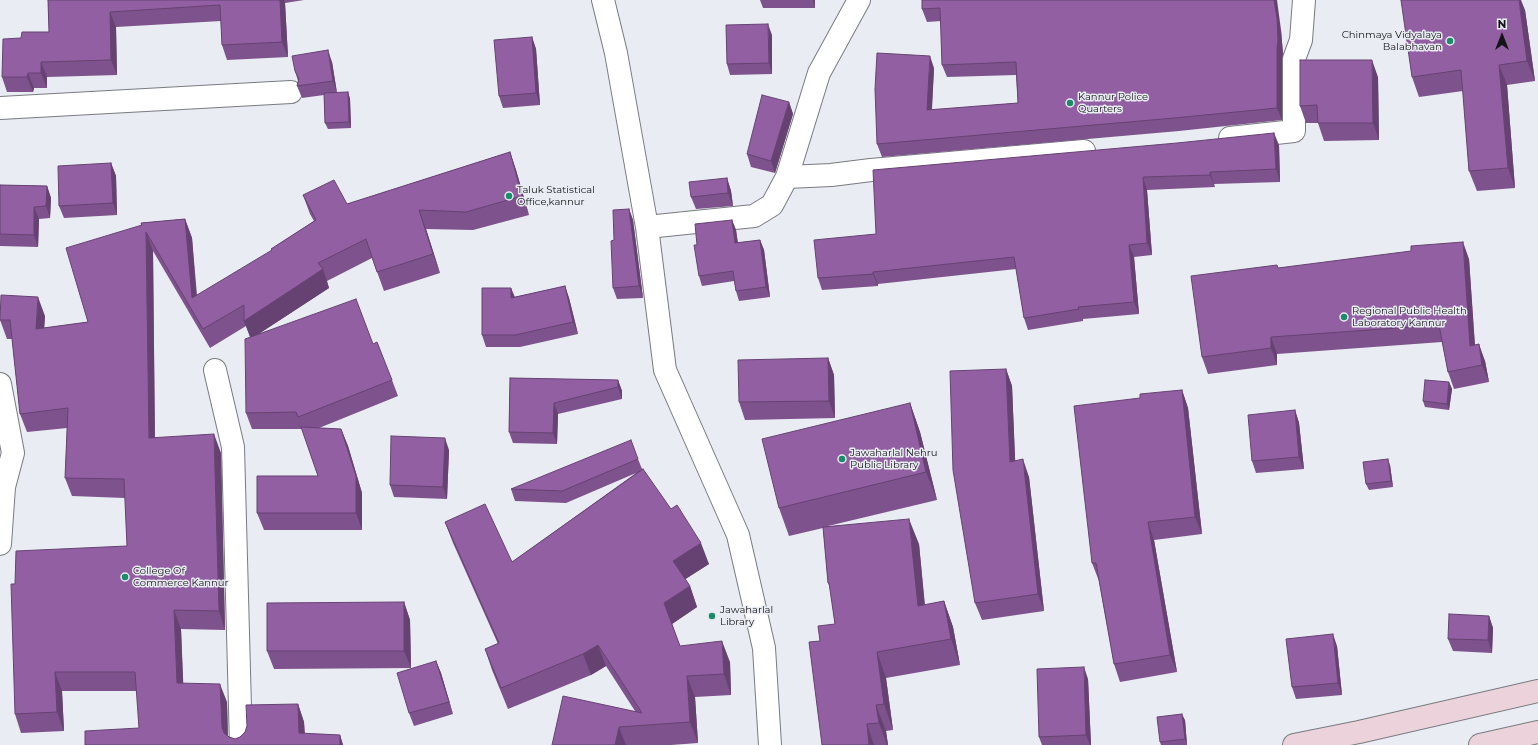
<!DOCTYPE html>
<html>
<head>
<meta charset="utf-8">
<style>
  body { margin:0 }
  #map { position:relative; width:1538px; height:745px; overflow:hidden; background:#e9ecf2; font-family:Montserrat,sans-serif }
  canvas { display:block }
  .north { position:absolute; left:1482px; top:16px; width:40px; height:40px; -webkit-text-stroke:3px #e9ecf2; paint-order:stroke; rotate:0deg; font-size:11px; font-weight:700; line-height:16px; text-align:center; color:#151518 }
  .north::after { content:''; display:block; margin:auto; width:14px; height:18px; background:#151518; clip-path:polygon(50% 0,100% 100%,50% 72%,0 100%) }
</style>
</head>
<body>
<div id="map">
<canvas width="1538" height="745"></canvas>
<div class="north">N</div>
</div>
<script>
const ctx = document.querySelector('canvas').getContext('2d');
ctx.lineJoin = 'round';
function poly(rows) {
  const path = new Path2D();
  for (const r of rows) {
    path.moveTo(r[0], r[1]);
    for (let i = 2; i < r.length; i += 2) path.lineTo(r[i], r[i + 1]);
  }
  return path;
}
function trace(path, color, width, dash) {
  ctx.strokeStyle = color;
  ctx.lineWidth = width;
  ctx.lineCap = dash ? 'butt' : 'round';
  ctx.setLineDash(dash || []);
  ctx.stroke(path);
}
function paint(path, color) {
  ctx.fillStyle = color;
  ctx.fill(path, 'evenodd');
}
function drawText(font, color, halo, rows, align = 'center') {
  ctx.font = font + ' Montserrat,sans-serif';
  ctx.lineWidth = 3;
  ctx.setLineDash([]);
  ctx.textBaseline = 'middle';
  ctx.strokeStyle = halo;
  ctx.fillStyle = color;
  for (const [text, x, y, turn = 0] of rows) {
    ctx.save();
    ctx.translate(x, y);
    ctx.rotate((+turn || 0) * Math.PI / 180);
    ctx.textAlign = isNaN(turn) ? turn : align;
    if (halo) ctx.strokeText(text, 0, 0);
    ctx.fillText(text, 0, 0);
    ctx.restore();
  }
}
const minor = poly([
  [603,0,616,53,647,227],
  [0,108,291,92],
  [1230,138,1294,131,1294,59,1301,40,1304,0],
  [787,177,831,175,871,170,1084,151],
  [215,370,233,447,241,745],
  [0,384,13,453,4,487,0,544],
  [770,745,764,648,738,535,665,370,647,227,754,216,772,205,787,177,819,73,859,0]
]);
const secondary = poly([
  [1294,745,1359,732,1538,691],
  [1480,745,1538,732]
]);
trace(minor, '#787b80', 24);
trace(secondary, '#787b80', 24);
trace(minor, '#fff', 22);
trace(secondary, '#ecd3db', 22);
paint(poly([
  [48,0,304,0,285,3,288,57,227,60,222,45,221,21,116,27,117,75,47,77,47,88,34,88,33,92,7,92,2,77,21,38,49,32],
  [760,0,815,0,815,8,763,8],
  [922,0,1281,30,1283,54,1282,59,1282,120,1179,131,882,157,877,144,934,68,932,110,1018,103,1016,75,947,77,942,65,941,21,927,22,922,9],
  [1525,10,1535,81,1507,85,1515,188,1477,191,1469,171,1463,91,1419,97,1412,77],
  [772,35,772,74,730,75,727,64],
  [532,37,536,49,540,105,503,108,499,96],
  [332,62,337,93,348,92,350,99,351,128,328,129,325,123,324,95,302,98,297,86,298,81,295,71],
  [1378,77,1379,140,1324,141,1318,123,1306,123,1300,106],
  [789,102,793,114,775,173,751,167,747,154],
  [1279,145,1280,182,1214,184,1215,187,1147,190,1152,255,1134,257,1139,314,1083,319,1083,321,1028,330,1024,318,1016,269,878,284,878,286,822,290,818,278,876,234],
  [510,152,516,170,529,215,473,230,426,229,440,273,384,291,372,258,327,281,329,288,260,333,373,344,392,380,398,396,319,428,341,429,348,446,362,493,362,530,264,530,257,513,318,476,302,429,252,429,246,413,250,337,246,326,210,348,153,251,155,438,221,453,225,630,181,629,183,683,227,702,228,737,235,739,240,737,298,704,304,722,305,734,340,735,343,745,85,745,139,728,137,691,62,691,64,731,21,733,15,714,15,584,127,546,125,498,72,496,65,478,67,428,27,432,20,414,12,339,7,339,0,320,45,316,44,328,88,322,141,225,141,223,185,219,192,238,197,295,272,251,271,249,314,221,310,214,303,195,347,204],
  [111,163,116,176,117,215,64,218,59,206],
  [727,178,731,191,733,206,696,209,691,197],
  [0,185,47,186,51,198,50,218,39,219,38,247,0,246],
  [629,209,633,220,643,298,617,299,613,288,614,240],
  [732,220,736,230,738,243,760,240,764,250,770,297,739,301,736,291,734,281,702,286,699,276,697,245],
  [1469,259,1475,345,1485,361,1489,382,1454,389,1448,372,1442,342,1277,354,1277,365,1208,374,1202,357,1278,268],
  [565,286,569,298,578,334,520,347,486,347,482,335,511,288,515,297],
  [828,358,834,375,835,418,745,420,739,402],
  [1006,369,1012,386,1015,461,1029,477,1044,611,982,620,975,603],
  [510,378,618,380,622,391,622,399,558,414,557,444,513,443,509,432],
  [1449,382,1452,389,1449,410,1425,407,1423,401],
  [1182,390,1188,408,1202,534,1154,540,1177,672,1120,682,1114,664,1099,581,1092,563,1140,398],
  [910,403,920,432,937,500,828,526,919,544,925,605,944,601,953,627,960,665,886,678,893,730,886,731,888,745,822,745,820,641,835,624,830,587,828,583,823,528,789,536,779,508],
  [1295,410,1299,423,1304,469,1256,473,1252,461],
  [449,450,447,499,394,497,390,485],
  [638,459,642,469,709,564,685,579,690,586,697,607,672,624,680,646,730,662,731,695,695,697,698,743,671,745,552,745,635,711,606,666,591,675,508,709,492,670,485,649,498,644,453,543,445,522,512,562,636,473,566,503,515,501,511,489],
  [1390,465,1393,487,1369,490,1366,484],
  [404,602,410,620,411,668,274,669,267,651],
  [1489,616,1493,628,1492,653,1453,651,1448,639],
  [1337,646,1342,695,1296,699,1292,687],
  [436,661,441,673,453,714,414,726,409,713],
  [1088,679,1091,745,1042,745,1039,737],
  [1185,720,1187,745,1161,745,1160,742]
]), '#7e528c');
paint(poly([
  [280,0,284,0,285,3,288,57,282,42],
  [813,0,815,0,815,8],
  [1274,0,1277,0,1281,30,1283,54,1282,59,1282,120,1277,108],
  [1519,0,1521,0,1525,10,1535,81,1527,61],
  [110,12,116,27,117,75,111,60],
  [768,24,772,35,772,74,769,63],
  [532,37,536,49,540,105,536,93],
  [328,50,332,62,337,93,333,81],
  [930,56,934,68,931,122,927,110],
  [1372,60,1378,77,1379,140,1373,123],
  [41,62,47,77,47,88,41,73],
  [1499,65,1507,85,1515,188,1508,168],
  [28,73,34,88,33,92,27,77],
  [348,92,350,99,351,128,349,122],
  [789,102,793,114,775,173,771,161],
  [1274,133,1279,145,1280,182,1276,169],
  [510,152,516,170,529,215,522,196],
  [111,163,116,176,117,215,113,203],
  [1210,172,1215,187,1210,175],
  [1143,177,1147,190,1152,255,1147,243],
  [727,178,731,191,733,206,728,193],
  [47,186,51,198,50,218,46,206],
  [34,207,39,219,38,247,34,235],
  [629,209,633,220,643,298,639,286],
  [419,210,426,229,440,273,433,254],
  [185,219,192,238,198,317,192,298],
  [732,220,736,230,739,253,735,243],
  [146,232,153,251,155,457,149,438],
  [760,240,764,250,770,297,766,287],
  [1463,242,1469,259,1476,363,1470,346],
  [1129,245,1134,257,1139,314,1134,302],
  [323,269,329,288,251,339,244,321],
  [873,272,878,284,878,286,873,274],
  [565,286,569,298,578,334,573,322],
  [511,288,515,300,511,298],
  [38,297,45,316,43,348,36,329],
  [1271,337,1277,354,1277,365,1271,348],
  [1479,344,1485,361,1489,382,1482,365],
  [828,358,834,375,835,418,829,401],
  [1006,369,1012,386,1016,479,1010,462],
  [618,380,622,391,622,399,618,387],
  [1449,382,1452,389,1449,410,1447,404],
  [1182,390,1188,408,1202,534,1195,517],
  [554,403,558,414,557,444,553,433],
  [910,403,920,432,937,500,926,472],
  [1295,410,1299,423,1304,469,1299,457],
  [341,429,348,446,362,493,362,530,356,513],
  [214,434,221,453,225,630,219,611],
  [445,438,449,450,447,499,443,487],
  [1023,459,1029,477,1044,611,1038,594],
  [1388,459,1390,465,1393,487,1391,481],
  [909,519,919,544,927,631,918,606],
  [1148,522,1154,540,1177,672,1170,655],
  [701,543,709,564,681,582,673,561],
  [690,586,697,607,672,624,664,603],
  [944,601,953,627,960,665,951,639],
  [404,602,410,620,411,668,404,651],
  [174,610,181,629,184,701,177,683],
  [1489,616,1493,628,1492,653,1488,640],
  [1333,634,1337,646,1342,695,1338,683],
  [722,641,730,662,731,695,724,674],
  [598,645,606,666,591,675,583,654],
  [877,652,886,678,893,730,884,704],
  [436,661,441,673,453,714,449,702],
  [1084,667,1088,679,1091,745,1090,745,1086,735],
  [55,672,62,691,64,731,57,712],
  [687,676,695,697,698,743,690,722],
  [220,684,227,702,228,745,222,727],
  [298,704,304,722,305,745,299,733],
  [876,705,886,731,888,745,887,745,879,723],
  [1182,714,1185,720,1187,745,1185,739],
  [867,724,874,745,869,745],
  [619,727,626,745,615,745],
  [340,735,343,745,340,745]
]), '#664272');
const building = poly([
  [48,0,280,0,282,42,222,45,220,5,110,12,111,60,41,62,41,73,28,73,27,77,2,77,3,39,21,38,22,32,49,32,48,0],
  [922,0,1274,0,1277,18,1278,41,1277,47,1277,108,1174,118,877,144,875,89,877,53,930,56,927,110,1018,103,1016,62,942,65,940,8,922,9,922,0],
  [1401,0,1519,0,1527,61,1499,65,1508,168,1469,171,1461,70,1412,77,1401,0],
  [768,24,769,63,727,64,726,25,768,24],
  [532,37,536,93,499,96,494,40,532,37],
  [328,50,333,81,297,86,299,79,295,71,292,56,328,50],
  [1300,60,1372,60,1373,123,1318,123,1317,105,1300,106,1300,60],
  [348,92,349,122,325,123,324,93,348,92],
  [762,95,789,102,771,161,747,154,762,95],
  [1274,133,1276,169,1210,172,1210,175,1143,177,1147,243,1129,245,1134,302,1078,307,1079,309,1024,318,1014,257,873,272,873,274,818,278,814,240,876,234,873,170,1177,143,1274,133],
  [510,152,522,196,466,212,419,210,433,254,377,272,366,239,318,263,323,269,244,321,244,305,203,329,146,232,149,438,214,434,219,611,174,610,177,683,220,684,222,727,224,733,229,737,235,739,240,737,245,732,247,726,246,705,298,704,299,733,340,735,340,745,85,745,85,731,139,728,135,672,55,672,57,712,15,714,11,584,15,584,16,551,127,546,124,479,65,478,68,408,20,414,10,320,0,320,1,295,38,297,36,329,88,322,66,248,142,225,141,223,185,219,192,298,272,250,271,249,316,220,303,195,334,180,347,204,510,152],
  [111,163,113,203,59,206,58,166,111,163],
  [727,178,728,193,691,197,689,182,727,178],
  [0,185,47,186,46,206,34,207,34,235,0,234,0,185],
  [629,209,639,286,613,288,611,241,614,240,613,210,629,209],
  [732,220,735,243,760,240,766,287,736,291,733,271,699,276,694,245,697,245,695,224,732,220],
  [1463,242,1470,346,1479,344,1482,365,1448,372,1439,325,1271,337,1271,348,1202,357,1191,276,1277,265,1278,268,1411,251,1411,246,1463,242],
  [565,286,573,322,515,335,482,335,482,288,511,288,511,298,565,286],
  [356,299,373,344,377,342,392,380,298,417,296,412,246,413,245,339,356,299],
  [828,358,829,401,739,402,738,360,828,358],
  [1006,369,1010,462,1023,459,1038,594,975,603,953,470,950,371,1006,369],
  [510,378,618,380,618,387,554,403,553,433,509,432,510,378],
  [1425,380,1449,382,1447,404,1423,401,1425,380],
  [1182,390,1195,517,1148,522,1170,655,1114,664,1096,563,1092,563,1074,406,1140,398,1140,394,1182,390],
  [910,403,926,472,779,508,762,439,910,403],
  [1295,410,1299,457,1252,461,1248,415,1295,410],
  [301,427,341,429,356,476,356,513,257,513,257,476,318,476,301,427],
  [391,436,445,438,443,487,390,485,391,436],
  [631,440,638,459,562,491,511,489,631,440],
  [1388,459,1391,481,1366,484,1363,462,1388,459],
  [643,469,671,509,677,505,701,543,673,561,690,586,664,603,680,646,722,641,724,674,687,676,690,722,619,727,615,745,552,745,563,696,642,713,598,645,583,654,501,688,485,649,499,643,445,522,485,504,512,562,643,469],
  [909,519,918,606,944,601,951,639,877,652,884,704,876,705,879,723,867,724,869,745,822,745,809,642,820,641,818,626,835,624,829,583,828,583,823,527,909,519],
  [404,602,404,651,267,651,267,603,404,602],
  [1449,614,1489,616,1488,640,1448,639,1449,614],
  [1333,634,1338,683,1292,687,1286,639,1333,634],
  [436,661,449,702,409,713,397,673,436,661],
  [1084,667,1086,735,1039,737,1037,669,1084,667],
  [1182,714,1185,739,1160,742,1157,717,1182,714]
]);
paint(building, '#925fa3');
trace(building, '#664272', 1);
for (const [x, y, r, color] of [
  [1450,41,4,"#1c8b6a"],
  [1070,103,4,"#1c8b6a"],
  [509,196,4,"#1c8b6a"],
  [1344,317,4,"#1c8b6a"],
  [842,459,4,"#1c8b6a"],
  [125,577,4,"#1c8b6a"],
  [712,616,4,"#1c8b6a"]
]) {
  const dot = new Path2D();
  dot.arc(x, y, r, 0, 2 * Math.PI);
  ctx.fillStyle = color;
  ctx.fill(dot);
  trace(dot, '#e9ecf2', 1.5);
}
drawText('10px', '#151518', '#e9ecf2', [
  ["Chinmaya Vidyalaya",1442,35,"right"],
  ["Balabhavan",1442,47,"right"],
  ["Kannur Police",1078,97],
  ["Quarters",1078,109],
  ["Taluk Statistical",517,190],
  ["Office,kannur",517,202],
  ["Regional Public Health",1352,311],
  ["Laboratory Kannur",1352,323],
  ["Jawaharlal Nehru",850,453],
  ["Public Library",850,465],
  ["College Of",133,571],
  ["Commerce Kannur",133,583],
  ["Jawaharlal",720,610],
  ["Library",720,622]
], 'left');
</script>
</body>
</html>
